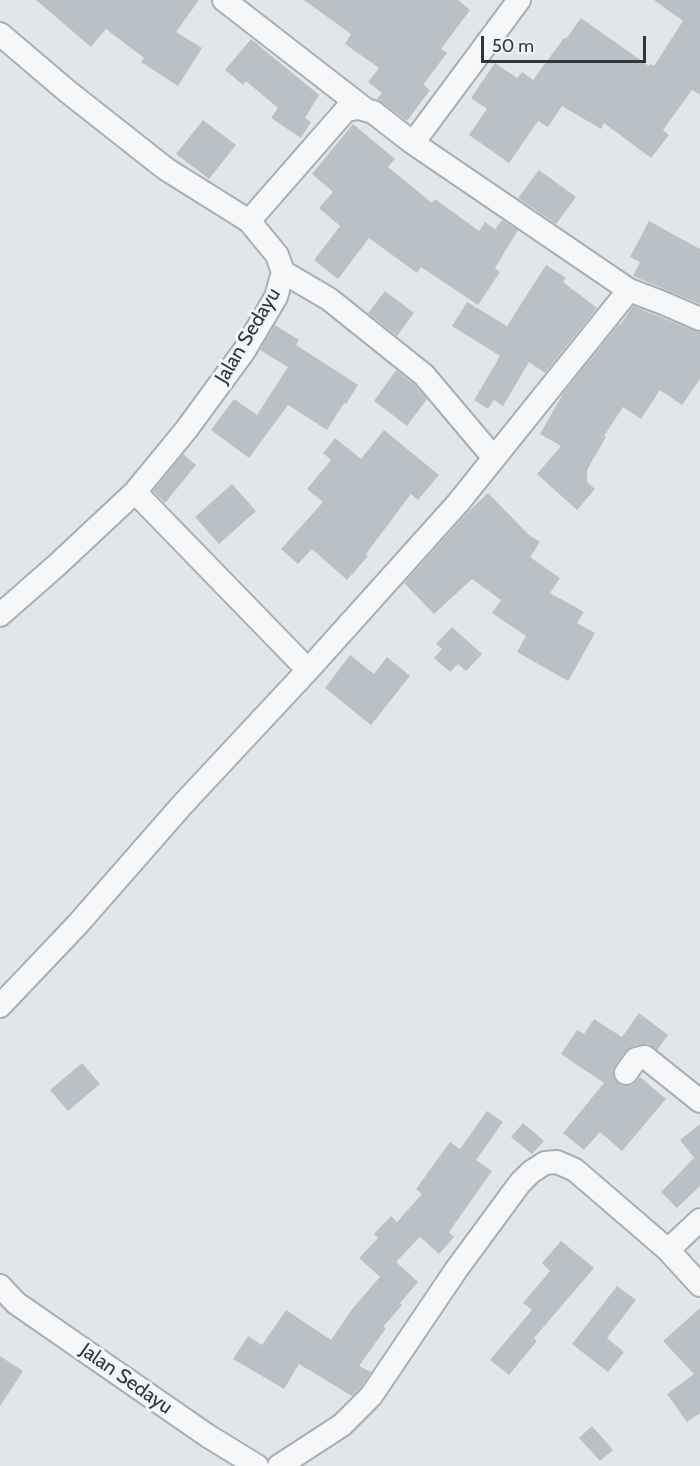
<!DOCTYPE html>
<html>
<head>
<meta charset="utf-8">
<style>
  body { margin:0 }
  #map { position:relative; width:700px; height:1466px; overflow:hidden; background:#e3e6e9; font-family:Cabin,sans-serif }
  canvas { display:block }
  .scale { position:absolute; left:481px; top:36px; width:165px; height:27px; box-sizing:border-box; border:3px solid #2c3740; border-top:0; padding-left:8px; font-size:18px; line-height:21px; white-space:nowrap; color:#2c3740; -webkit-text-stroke:4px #f2f5f7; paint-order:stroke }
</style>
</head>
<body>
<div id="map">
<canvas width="700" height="1466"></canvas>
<div class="scale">50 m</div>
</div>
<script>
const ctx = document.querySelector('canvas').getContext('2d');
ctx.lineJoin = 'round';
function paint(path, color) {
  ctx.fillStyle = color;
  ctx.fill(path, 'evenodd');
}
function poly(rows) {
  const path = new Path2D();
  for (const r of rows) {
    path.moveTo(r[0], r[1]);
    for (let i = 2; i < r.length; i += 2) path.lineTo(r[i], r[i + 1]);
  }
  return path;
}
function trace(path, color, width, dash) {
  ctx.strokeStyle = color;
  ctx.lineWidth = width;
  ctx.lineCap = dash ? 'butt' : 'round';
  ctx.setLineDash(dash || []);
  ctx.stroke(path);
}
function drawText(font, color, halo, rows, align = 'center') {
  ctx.font = font + ' Cabin,sans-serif';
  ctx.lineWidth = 6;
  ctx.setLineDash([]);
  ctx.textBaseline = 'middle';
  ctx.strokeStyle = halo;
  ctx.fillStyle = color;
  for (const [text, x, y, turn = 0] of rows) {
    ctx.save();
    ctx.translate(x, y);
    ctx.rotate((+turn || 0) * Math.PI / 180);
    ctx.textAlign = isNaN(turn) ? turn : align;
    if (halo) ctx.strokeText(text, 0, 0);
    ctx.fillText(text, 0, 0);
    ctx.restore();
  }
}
paint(poly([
  [36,0,199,0,176,32,202,48,178,86,141,62,144,58,106,29,91,47],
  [304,0,458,0,470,10,441,49,447,53,423,85,430,90,407,121,377,99,382,93,368,82,379,68,345,44,351,34],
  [654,0,700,0,700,95,692,90,663,130,669,135,651,158,604,123,601,129,562,106,548,127,538,121,509,163,469,135,487,109,471,98,495,63,517,78,522,72,533,80,564,38,566,39,581,18,649,66,651,64,654,66,683,21],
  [251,39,319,95,305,118,311,122,301,138,271,118,278,108,246,81,243,85,225,70],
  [203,120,236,145,209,179,176,154],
  [353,124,395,159,388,167,432,203,435,199,479,231,485,222,495,229,502,220,518,230,495,268,500,272,478,305,421,267,417,273,369,238,338,279,314,260,340,226,319,208,333,192,312,174],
  [539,170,576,197,556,224,518,198],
  [649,221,700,249,700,304,633,276,640,262,630,257],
  [546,265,566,278,563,282,597,308,545,373,529,362,503,406,494,400,488,409,474,400,500,356,452,326,467,302,507,326],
  [385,291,414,313,397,336,368,313],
  [633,306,695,331,700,332,700,379,682,405,660,390,641,419,623,407,604,436,606,437,587,470,587,482,595,489,577,510,537,474,561,446,540,434,564,392,619,324,620,325],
  [275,325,299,340,296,345,358,385,346,404,344,403,327,430,288,405,249,458,211,430,234,399,257,415,288,367,260,350],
  [396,370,415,385,427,399,407,426,374,401],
  [384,430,439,475,418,500,411,494,366,554,368,556,347,580,312,549,298,564,281,549,323,502,307,489,331,460,323,453,335,438,361,459],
  [183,454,196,465,165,503,153,491],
  [232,484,256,511,219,544,195,517],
  [488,493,529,535,540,542,530,557,560,578,550,593,584,612,577,623,595,633,568,681,517,652,526,636,492,613,501,600,472,579,434,614,404,583,469,511],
  [452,627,482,654,466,671,458,664,450,672,434,658,442,649,436,644],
  [350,655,374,674,387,657,410,676,371,725,325,688],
  [639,1013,668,1035,657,1050,649,1044,643,1044,633,1046,626,1051,615,1066,613,1071,614,1078,619,1084,625,1086,632,1085,640,1077,666,1099,622,1151,600,1132,584,1150,563,1133,604,1083,561,1054,577,1030,584,1034,594,1019,622,1037],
  [82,1063,100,1084,68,1111,50,1090],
  [487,1111,503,1122,476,1160,492,1171,449,1232,454,1237,439,1254,420,1237,396,1262,418,1282,400,1303,402,1305,383,1327,386,1328,359,1366,371,1372,361,1387,352,1396,299,1364,284,1389,233,1359,248,1336,262,1345,286,1310,331,1340,353,1308,380,1277,359,1258,378,1238,374,1234,391,1216,397,1222,422,1194,416,1189,450,1142,460,1149],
  [523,1123,544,1141,532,1154,511,1137],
  [700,1124,700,1186,677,1208,661,1192,694,1158,680,1140],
  [561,1241,594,1268,534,1338,537,1341,509,1375,490,1360,532,1310,523,1303,550,1271,542,1263],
  [617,1286,636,1300,607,1338,624,1352,608,1372,572,1344],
  [700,1308,700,1413,687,1422,667,1394,694,1374,663,1341],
  [0,1356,23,1371,0,1406],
  [592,1426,613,1450,600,1461,579,1438]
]), '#bac1c6');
const street = poly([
  [224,0,366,110],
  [0,34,67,91,166,169,249,221,277,255,283,272,276,297,244,351,186,430,135,492,57,565,0,615],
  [413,143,519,0],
  [249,221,346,110,359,108,373,112,413,143,629,290,663,303,700,319],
  [283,272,329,299,424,375,494,458],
  [135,492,308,670],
  [0,1006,77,925,183,804,308,670,458,503,629,290],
  [626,1073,636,1059,645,1057,700,1101],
  [668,1250,700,1220],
  [0,1286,16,1303,208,1436,257,1466],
  [279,1466,342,1425,371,1396,456,1270,520,1183,531,1172,545,1163,557,1162,575,1170,668,1250,700,1285]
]);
trace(street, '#a8aeb3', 26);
trace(street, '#f5f7f8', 22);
drawText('20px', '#2c3740', '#f2f5f7', [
  ["Jalan Sedayu",248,336,-59],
  ["Jalan Sedayu",126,1379,35]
]);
</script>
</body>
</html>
